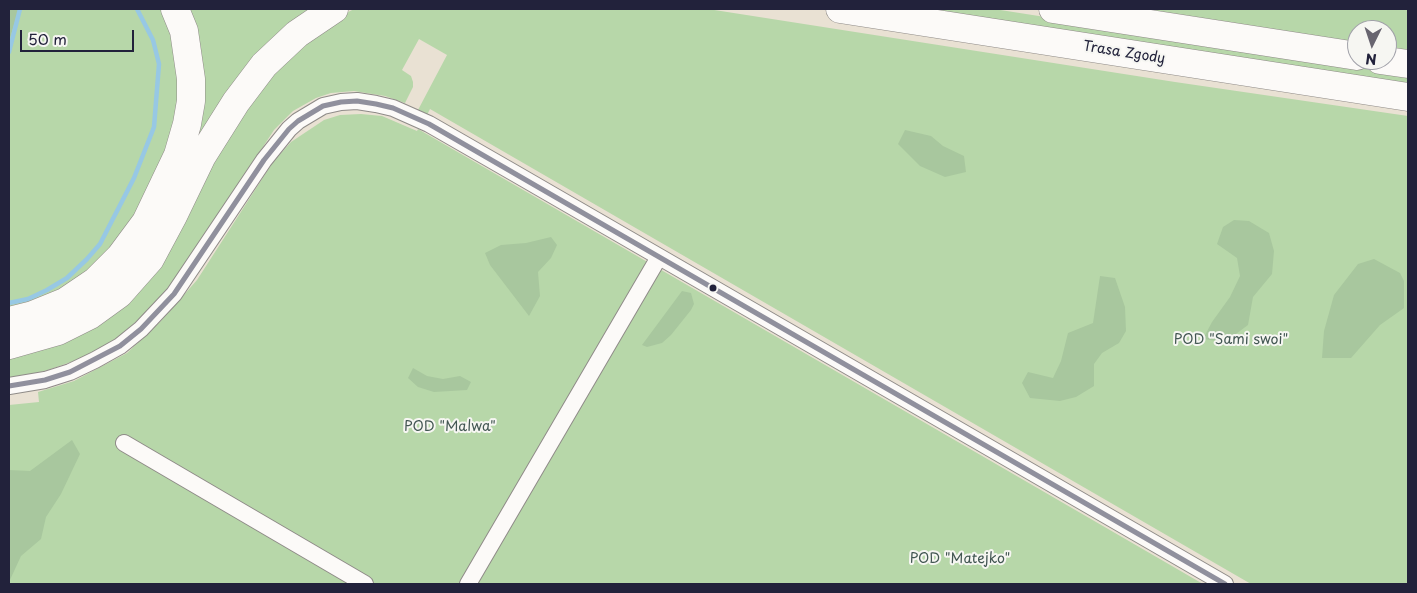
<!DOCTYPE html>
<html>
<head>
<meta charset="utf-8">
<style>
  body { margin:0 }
  #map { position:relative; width:1417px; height:593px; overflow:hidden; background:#e9e1d3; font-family:"Playpen Sans",sans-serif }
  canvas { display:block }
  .frame { position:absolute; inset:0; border:10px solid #22223b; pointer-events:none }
  .north { position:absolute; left:1347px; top:20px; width:50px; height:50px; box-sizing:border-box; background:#f6f6f2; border:1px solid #a1a1a9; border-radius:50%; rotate:184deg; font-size:14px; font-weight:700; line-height:20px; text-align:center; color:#22223b }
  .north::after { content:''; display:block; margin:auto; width:18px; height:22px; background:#686570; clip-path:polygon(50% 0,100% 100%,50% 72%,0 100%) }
  .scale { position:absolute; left:20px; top:30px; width:114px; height:22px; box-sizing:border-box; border:2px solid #22223b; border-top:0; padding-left:6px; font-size:15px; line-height:18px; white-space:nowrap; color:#22223b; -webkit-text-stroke:4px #f6f6f2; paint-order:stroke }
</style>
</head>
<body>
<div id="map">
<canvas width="1417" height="593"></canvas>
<div class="frame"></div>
<div class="north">N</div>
<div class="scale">50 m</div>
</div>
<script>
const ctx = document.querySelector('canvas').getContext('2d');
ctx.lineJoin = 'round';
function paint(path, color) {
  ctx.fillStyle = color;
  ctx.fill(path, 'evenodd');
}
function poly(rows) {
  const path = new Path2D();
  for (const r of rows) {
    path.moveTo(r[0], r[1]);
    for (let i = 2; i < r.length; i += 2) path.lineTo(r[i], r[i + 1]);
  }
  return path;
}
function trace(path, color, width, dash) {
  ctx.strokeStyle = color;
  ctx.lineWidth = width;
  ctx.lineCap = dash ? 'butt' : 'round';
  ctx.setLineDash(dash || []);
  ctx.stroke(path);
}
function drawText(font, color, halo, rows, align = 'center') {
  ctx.font = font + ' "Playpen Sans",sans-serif';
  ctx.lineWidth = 4;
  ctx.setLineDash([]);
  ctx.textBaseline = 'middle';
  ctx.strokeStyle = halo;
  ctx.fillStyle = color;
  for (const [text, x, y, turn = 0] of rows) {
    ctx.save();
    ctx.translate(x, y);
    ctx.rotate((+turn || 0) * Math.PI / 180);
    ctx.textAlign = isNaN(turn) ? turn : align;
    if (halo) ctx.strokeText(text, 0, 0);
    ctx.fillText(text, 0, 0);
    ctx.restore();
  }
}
paint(poly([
  [9,9,164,9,178,50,184,97,175,135,130,228,75,288,9,312],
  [183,9,314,9,159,223,65,311,175,178],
  [354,9,708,9,1175,82,1408,116,1408,584,1251,584,430,109,427,115,418,110,447,55,419,39,402,70,411,76,413,82,413,87,405,103,385,96,354,91,331,93,316,98,293,111,274,130,180,274,146,313,115,340,88,356,48,370,9,380,9,354,28,351,250,95,335,19],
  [899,9,994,9,1237,47,1408,74,1408,88],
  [1145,9,1408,9,1408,50,1387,47,1387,30,1357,30,1357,42],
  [361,114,382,116,417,131,418,129,1203,584,9,584,9,405,39,402,38,392,74,381,127,353,160,322,197,280,273,162,291,142,324,120,340,115]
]), '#b7d7a9');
paint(poly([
  [9,9,19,9,9,41],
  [905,130,931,136,943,146,964,156,966,172,945,177,920,166,898,144],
  [1234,220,1249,221,1269,233,1274,251,1272,274,1253,297,1248,325,1225,342,1203,339,1212,322,1230,297,1240,276,1237,258,1217,244,1223,227],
  [551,237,557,245,551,258,538,272,540,296,529,316,490,265,485,253,501,245,526,243],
  [1374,259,1400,273,1404,281,1404,308,1380,325,1351,358,1322,358,1324,331,1334,295,1358,264],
  [1100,276,1115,278,1125,307,1126,331,1119,343,1102,353,1094,364,1094,386,1076,397,1060,401,1030,398,1022,383,1028,372,1053,378,1061,361,1068,333,1093,323],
  [682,291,691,293,694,304,691,310,671,335,662,343,647,347,642,345],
  [413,368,427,376,443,379,460,376,471,382,467,390,434,392,418,387,408,378],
  [72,440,80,454,61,494,46,517,41,539,21,556,9,582,9,470,30,471]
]), '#a8c79e');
trace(poly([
  [9,52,20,9],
  [9,303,28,299,47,290,67,278,87,259,100,244,134,178,154,127,159,64,153,40,137,9]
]), '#97c8e4', 4.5);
const street = poly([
  [9,386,45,380,70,372,95,360,120,346,141,329,174,294,264,160,289,129,298,121,323,106,341,102,357,101,376,104,393,108,429,124,516,174,1225,584],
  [124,443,365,584],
  [468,584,659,257]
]);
const highway = poly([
  [840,9,1408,97],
  [1053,9,1357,56],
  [1380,60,1408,64],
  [9,321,33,315,65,302,96,281,120,257,146,222,178,155,187,124,191,101,191,79,184,31,175,9],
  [9,345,58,331,90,315,119,294,150,259,173,216,202,156,236,102,264,65,297,34,334,9]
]);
trace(street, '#8f8b88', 18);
trace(highway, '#8f8b88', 29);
trace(street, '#fcfaf8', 16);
trace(highway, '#fcfaf8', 28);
trace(poly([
  [9,386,45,380,70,372,120,346,141,329,174,294,264,160,289,129,298,121,323,106,341,102,357,101,376,104,393,108,429,124,1225,584]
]), '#90909d', 5);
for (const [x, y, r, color] of [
  [713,288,4.5,"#22223b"]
]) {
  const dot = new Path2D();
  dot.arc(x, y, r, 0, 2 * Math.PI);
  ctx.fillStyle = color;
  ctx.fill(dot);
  trace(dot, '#f6f6f2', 2);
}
drawText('14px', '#22223b', '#f6f6f2', [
  ["Trasa Zgody",1124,53,9]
]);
drawText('14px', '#425652', '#f6f6f2', [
  ["POD \"Sami swoi\"",1231,340],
  ["POD \"Malwa\"",450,427],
  ["POD \"Matejko\"",960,559]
]);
</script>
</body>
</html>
